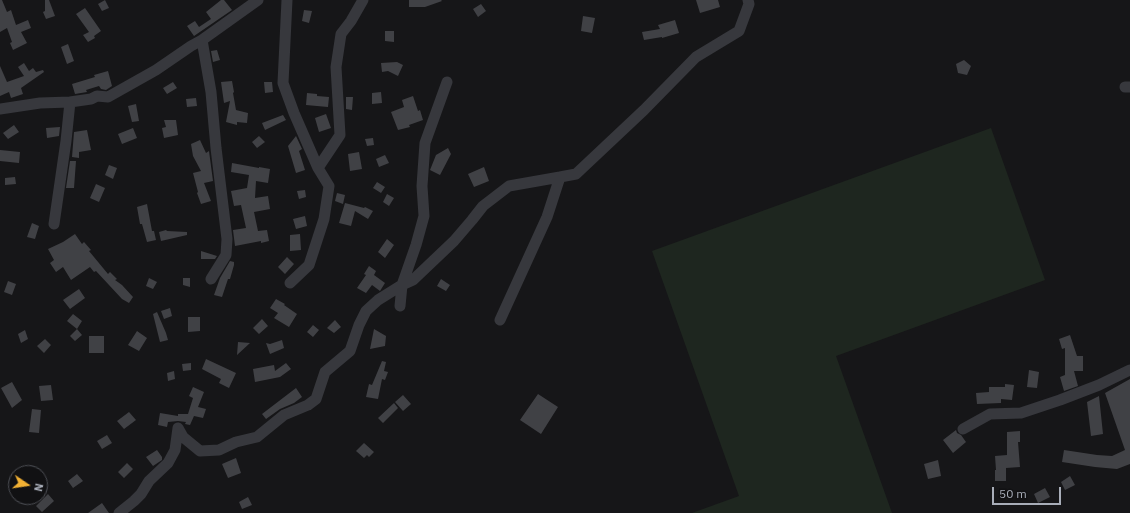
<!DOCTYPE html>
<html>
<head>
<meta charset="utf-8">
<style>
  body { margin:0 }
  #map { position:relative; width:1130px; height:513px; overflow:hidden; background:#161618; font-family:"IBM Plex Sans",sans-serif }
  canvas { display:block }
  .north { position:absolute; left:8px; top:465px; width:40px; height:40px; box-sizing:border-box; background:#111113; border:1px solid #4d4f55; border-radius:50%; rotate:103deg; font-size:11px; font-weight:700; line-height:16px; text-align:center; color:#a8adb8 }
  .north::after { content:''; display:block; margin:auto; width:14px; height:18px; background:#f2b134; clip-path:polygon(50% 0,100% 100%,50% 72%,0 100%) }
  .scale { position:absolute; left:992px; top:487px; width:69px; height:18px; box-sizing:border-box; border:2px solid #a8adb8; border-top:0; padding-left:5px; font-size:12px; line-height:14px; white-space:nowrap; color:#a8adb8; -webkit-text-stroke:3px #111113; paint-order:stroke }
</style>
</head>
<body>
<div id="map">
<canvas width="1130" height="513"></canvas>
<div class="north">N</div>
<div class="scale">50 m</div>
</div>
<script>
const ctx = document.querySelector('canvas').getContext('2d');
ctx.lineJoin = 'round';
function paint(path, color) {
  ctx.fillStyle = color;
  ctx.fill(path, 'evenodd');
}
function poly(rows) {
  const path = new Path2D();
  for (const r of rows) {
    path.moveTo(r[0], r[1]);
    for (let i = 2; i < r.length; i += 2) path.lineTo(r[i], r[i + 1]);
  }
  return path;
}
function trace(path, color, width, dash) {
  ctx.strokeStyle = color;
  ctx.lineWidth = width;
  ctx.lineCap = dash ? 'butt' : 'round';
  ctx.setLineDash(dash || []);
  ctx.stroke(path);
}
paint(poly([
  [991,128,1045,280,836,356,892,513,692,513,739,496,652,251]
]), '#1e261f');
paint(poly([
  [0,0,2,0,7,12,11,10,16,25,28,20,31,28,21,32,27,43,13,50,10,43,12,42,7,28,0,32],
  [45,0,49,0,55,16,46,19,43,12,45,11],
  [105,0,109,8,102,11,98,4],
  [221,0,224,0,232,10,194,36,187,26,195,21,199,27,211,19,206,12],
  [409,0,441,0,442,1,425,7,409,7],
  [696,0,718,0,720,7,700,13],
  [481,4,486,11,478,17,473,9],
  [85,8,101,31,94,36,95,38,88,42,83,35,89,32,76,14],
  [304,10,312,11,309,23,302,21],
  [583,16,595,18,592,33,581,31],
  [675,20,679,33,662,38,662,37,644,40,642,32,660,29,658,25],
  [385,31,394,31,394,42,385,41],
  [68,44,74,61,67,64,61,47],
  [217,50,220,60,213,62,211,51],
  [964,60,971,66,967,75,958,73,956,64],
  [397,62,403,65,398,76,388,71,382,72,381,63],
  [24,63,29,71,33,68,36,72,43,70,44,72,21,88,23,94,11,98,9,92,0,96,0,66,7,82,24,76,18,67],
  [108,71,112,86,106,90,101,89,99,86,86,90,87,92,75,94,72,84,95,77,94,75],
  [232,81,234,92,233,93,236,110,248,113,247,123,237,122,237,125,226,122,230,101,224,103,221,82],
  [173,82,177,88,167,94,163,88],
  [264,82,272,82,273,92,265,93],
  [381,92,382,103,372,104,372,93],
  [307,93,317,94,317,96,329,97,328,107,306,105],
  [413,96,418,111,420,110,423,120,409,125,410,127,398,130,391,112,404,107,402,100],
  [346,97,353,97,352,110,346,109],
  [196,98,197,106,187,107,186,99],
  [136,104,139,121,132,122,128,106],
  [326,114,331,128,319,132,315,118],
  [283,115,286,120,265,130,262,123],
  [164,120,176,120,178,135,164,138,162,128,166,127],
  [14,125,19,132,8,139,3,133],
  [60,127,59,136,47,138,46,128],
  [133,128,137,138,122,144,118,134],
  [87,130,91,150,79,152,79,158,72,157,74,132],
  [259,136,265,142,257,148,252,142],
  [296,136,302,149,299,151,305,170,296,173,288,146],
  [373,138,374,145,367,146,365,139],
  [200,140,206,153,209,151,213,181,204,183,211,201,201,204,197,193,198,192,193,173,201,171,193,156,191,144],
  [448,148,451,154,440,175,430,170,436,155],
  [0,150,20,152,19,163,0,161],
  [359,152,362,169,350,171,348,154],
  [385,155,389,163,379,167,376,159],
  [70,161,76,161,74,188,66,188],
  [232,163,259,168,259,167,270,169,268,183,256,181,255,198,268,196,270,209,254,212,258,231,267,230,269,241,261,243,261,241,235,246,233,230,246,228,241,205,234,206,231,191,247,188,249,175,231,172],
  [109,165,117,168,113,179,105,175],
  [484,167,489,181,474,187,468,174],
  [15,177,16,184,5,185,5,178],
  [377,182,385,187,381,193,373,188],
  [96,184,105,188,99,202,90,198],
  [305,190,306,197,299,199,297,191],
  [337,193,345,195,343,204,335,201],
  [387,194,394,198,389,206,383,202],
  [345,203,364,208,365,207,373,211,368,219,355,211,351,226,339,223],
  [147,204,152,231,154,231,156,240,147,242,142,224,140,224,137,207],
  [305,216,307,226,296,229,293,219],
  [32,223,39,226,35,239,27,237],
  [166,230,167,231,187,232,187,235,161,241,159,232],
  [75,234,82,244,84,242,91,250,89,251,108,274,110,272,117,279,115,280,122,285,133,297,129,303,122,299,96,271,94,272,90,267,71,280,63,267,56,272,50,263,54,260,48,249,63,242],
  [300,234,301,250,290,251,290,235],
  [387,239,394,245,385,258,378,252],
  [201,251,217,256,215,259,201,259],
  [287,257,294,264,285,274,278,267],
  [230,261,234,262,234,265,230,279,228,279,222,297,214,295,220,278],
  [369,266,376,271,374,275,385,283,380,291,372,285,366,293,357,288,366,275,364,274],
  [149,278,157,282,153,289,146,286],
  [183,278,190,278,190,287,183,285],
  [441,279,450,285,446,291,437,286],
  [8,281,16,284,12,295,4,292],
  [79,289,85,298,70,309,63,300],
  [276,299,285,304,284,305,297,314,289,327,274,318,278,313,270,308],
  [170,308,172,316,164,319,161,311],
  [157,312,166,333,168,340,160,342,153,314],
  [73,314,82,321,77,329,67,321],
  [188,317,200,317,200,331,188,332],
  [262,319,268,326,259,334,253,328],
  [335,320,341,327,334,333,327,328],
  [313,325,319,330,313,337,307,332],
  [77,329,82,335,75,341,70,336],
  [374,329,386,336,385,346,370,349],
  [25,330,28,339,21,343,18,334],
  [137,331,147,338,139,351,128,345],
  [1070,335,1077,356,1083,356,1083,371,1074,371,1078,386,1064,391,1060,377,1065,375,1065,348,1062,349,1059,339],
  [89,336,104,336,104,353,89,353],
  [45,339,51,345,44,353,37,346],
  [282,340,284,348,270,354,266,343,270,344],
  [238,342,250,343,237,355],
  [206,359,236,373,229,388,219,383,221,379,202,369],
  [382,361,386,362,384,371,388,372,385,380,382,379,378,399,366,397,369,384,372,385],
  [191,363,191,370,183,371,182,364],
  [286,363,291,369,280,377,255,382,253,369,274,365,275,371],
  [1029,370,1039,372,1037,388,1027,387],
  [174,371,175,379,168,381,167,373],
  [1130,379,1130,464,1117,469,1095,467,1062,462,1064,450,1097,455,1112,456,1125,450,1105,393],
  [12,382,22,400,12,408,1,388],
  [1005,384,1014,385,1012,400,1001,399,1001,403,977,404,976,393,989,392,989,387,1005,387],
  [51,385,53,400,41,401,39,386],
  [193,387,204,392,198,407,206,409,203,418,194,416,190,425,185,424,186,422,178,421,168,422,167,427,158,425,160,413,178,416,178,414,188,414,193,398,189,396],
  [296,388,302,397,294,403,280,409,266,419,262,414],
  [538,394,558,407,541,434,520,420],
  [403,395,411,404,403,411,395,402],
  [1099,396,1103,434,1091,436,1087,402],
  [394,403,398,408,383,423,378,418],
  [32,409,41,410,39,433,29,432],
  [129,412,136,420,124,429,117,421],
  [956,430,957,433,961,435,966,442,953,453,943,440],
  [1020,431,1020,442,1018,442,1020,467,1006,468,1006,481,995,481,995,470,996,470,995,456,1007,455,1007,432],
  [107,435,112,443,102,449,97,441],
  [364,443,374,452,369,457,367,455,364,458,356,451],
  [157,450,162,457,162,460,153,466,146,457],
  [236,458,241,473,228,478,222,464],
  [938,460,941,476,928,479,924,464],
  [127,463,133,469,124,478,118,472],
  [77,474,83,481,73,488,68,481],
  [1070,476,1075,485,1065,490,1061,482],
  [1045,488,1050,497,1038,503,1034,494],
  [48,494,54,501,42,512,36,506],
  [248,497,252,505,242,509,239,502],
  [102,503,109,513,88,513]
]), '#404145');
trace(poly([
  [287,0,283,83,294,113,318,168,329,186,324,219,309,265,290,283],
  [202,40,211,92,216,148,227,239,226,255,211,279],
  [1125,87,1130,87],
  [0,109,40,103,70,102,91,99,97,96,108,97,156,70,191,46,202,40,258,0],
  [318,168,340,135,336,67,341,34,351,21,363,0],
  [54,224,66,141,70,102],
  [400,306,402,285,416,245,424,216,422,186,425,143,447,82],
  [500,320,547,217,560,177,576,174,644,110,696,57,739,31,749,4,748,0],
  [178,428,183,437,200,451,219,450,236,442,257,437,284,415,308,405,316,399,325,372,350,351,359,325,366,311,378,300,402,285,413,280,454,241,472,220,483,206,509,186,560,177],
  [963,429,990,414,1021,413,1060,400,1099,385,1130,370],
  [119,513,134,501,141,494,149,481,168,463,175,450,178,428]
]), '#37383d', 11);
</script>
</body>
</html>
